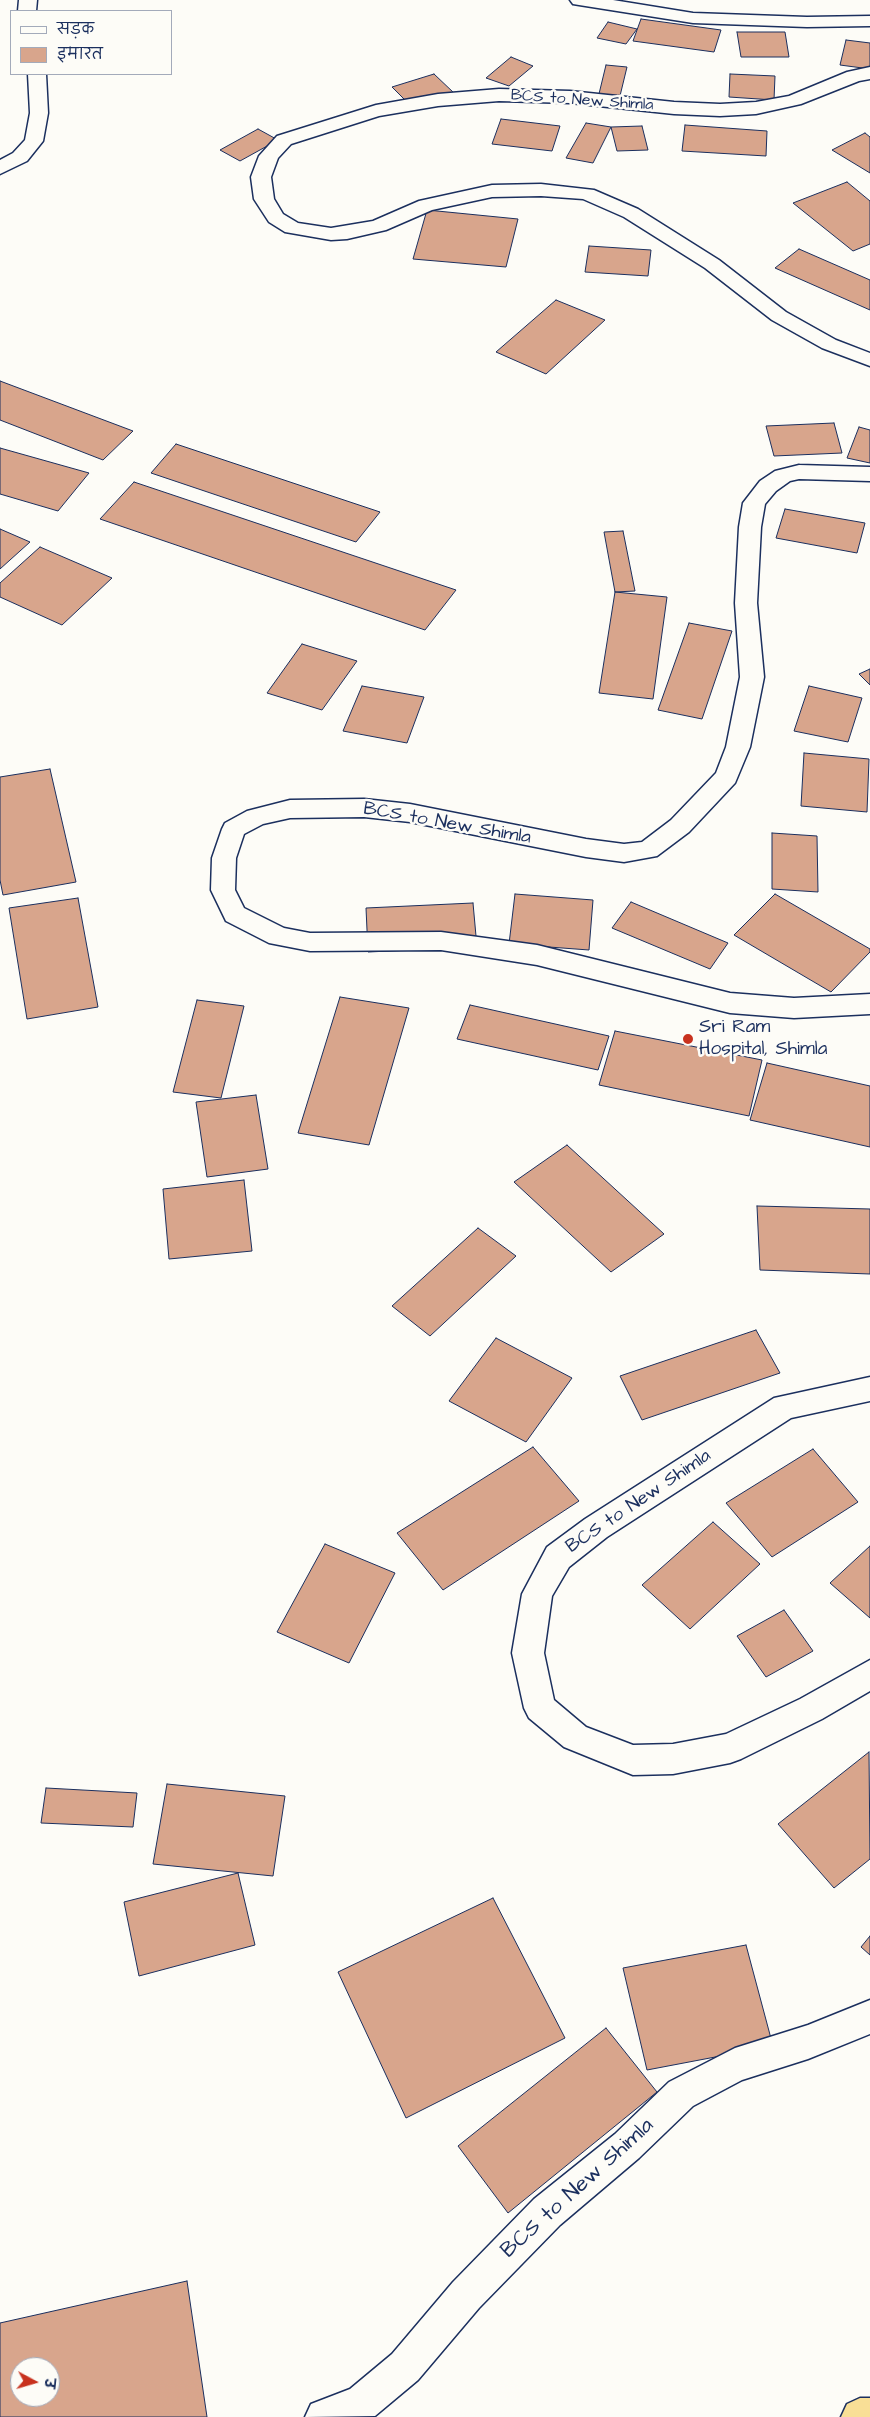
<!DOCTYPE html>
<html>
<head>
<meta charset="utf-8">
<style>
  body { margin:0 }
  #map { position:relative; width:870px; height:2417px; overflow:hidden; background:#fdfcf7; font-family:"Architects Daughter","Playpen Sans Deva",sans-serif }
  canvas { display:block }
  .legend { position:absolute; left:10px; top:10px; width:162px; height:65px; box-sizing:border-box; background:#fdfcf7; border:1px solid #a3aaba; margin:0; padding:6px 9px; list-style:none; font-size:15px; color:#1b2f5e }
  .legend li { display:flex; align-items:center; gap:10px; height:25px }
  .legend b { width:25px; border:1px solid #a3aaba }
  .north { position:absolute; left:10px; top:2357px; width:50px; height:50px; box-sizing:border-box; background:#fdfcf7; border:1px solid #a3aaba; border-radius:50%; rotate:96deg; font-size:14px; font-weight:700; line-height:20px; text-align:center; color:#1b2f5e }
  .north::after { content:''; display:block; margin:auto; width:18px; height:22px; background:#c8321e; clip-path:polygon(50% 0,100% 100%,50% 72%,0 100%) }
</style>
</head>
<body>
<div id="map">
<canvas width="870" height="2417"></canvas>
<ul class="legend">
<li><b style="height:6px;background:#fdfcf7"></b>सड़क</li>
<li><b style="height:14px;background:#d8a58c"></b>इमारत</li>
</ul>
<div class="north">उ</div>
</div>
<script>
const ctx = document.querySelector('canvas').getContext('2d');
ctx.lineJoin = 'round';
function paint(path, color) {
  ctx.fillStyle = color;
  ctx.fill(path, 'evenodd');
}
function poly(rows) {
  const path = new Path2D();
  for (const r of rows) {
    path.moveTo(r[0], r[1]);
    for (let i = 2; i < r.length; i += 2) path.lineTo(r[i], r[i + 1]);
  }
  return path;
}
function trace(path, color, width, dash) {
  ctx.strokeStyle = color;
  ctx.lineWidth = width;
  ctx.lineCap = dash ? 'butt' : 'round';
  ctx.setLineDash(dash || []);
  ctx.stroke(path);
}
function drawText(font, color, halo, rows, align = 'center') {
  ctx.font = font + ' "Architects Daughter",sans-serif';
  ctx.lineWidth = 5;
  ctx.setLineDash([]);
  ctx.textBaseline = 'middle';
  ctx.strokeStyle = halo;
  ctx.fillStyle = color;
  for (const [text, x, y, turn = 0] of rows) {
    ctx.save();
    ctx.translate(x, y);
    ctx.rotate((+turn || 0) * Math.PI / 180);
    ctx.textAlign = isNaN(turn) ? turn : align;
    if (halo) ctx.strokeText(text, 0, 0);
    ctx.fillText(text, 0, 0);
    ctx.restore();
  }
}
const building = poly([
  [641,19,721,30,714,52,633,41,641,19],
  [608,22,637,29,626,44,597,38,608,22],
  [737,32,785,32,789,57,741,57,737,32],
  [846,40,870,43,870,69,840,65,846,40],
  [511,57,533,66,509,86,486,78,511,57],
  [606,65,627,67,619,100,598,98,606,65],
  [434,74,454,93,411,106,392,87,434,74],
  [730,74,775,76,774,100,729,97,730,74],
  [501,119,560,126,552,151,492,144,501,119],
  [586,123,611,127,593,163,566,158,586,123],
  [685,125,767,131,766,156,682,151,685,125],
  [642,126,648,150,617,151,611,127,642,126],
  [258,129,278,140,240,161,220,150,258,129],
  [865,133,870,137,870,173,832,150,865,133],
  [847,182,870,201,870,244,853,251,793,203,847,182],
  [427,210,518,219,506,267,413,259,427,210],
  [589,246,651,250,648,276,585,272,589,246],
  [799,249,870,280,870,310,775,268,799,249],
  [556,300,605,320,546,374,496,352,556,300],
  [0,381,133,431,103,460,0,420,0,381],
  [834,423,842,453,774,456,766,426,834,423],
  [859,427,870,430,870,463,847,458,859,427],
  [176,444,380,512,356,542,151,473,176,444],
  [0,448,89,473,58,511,0,494,0,448],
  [134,482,456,590,425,630,100,519,134,482],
  [785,509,865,523,857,553,776,538,785,509],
  [0,529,30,542,0,569,0,529],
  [623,531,635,591,615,592,604,532,623,531],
  [40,547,112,578,62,625,0,597,0,583,40,547],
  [615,592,667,597,653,699,599,693,615,592],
  [689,623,732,631,702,719,658,710,689,623],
  [302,644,357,661,322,710,267,693,302,644],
  [870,669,870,685,859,674,870,669],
  [362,686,424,697,407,743,343,731,362,686],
  [809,686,862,698,848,742,794,731,809,686],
  [804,753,869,759,867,812,801,806,804,753],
  [50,769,76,882,3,895,0,880,0,777,50,769],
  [772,833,817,836,818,892,772,889,772,833],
  [515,894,593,900,589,950,509,944,515,894],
  [775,894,870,949,870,952,831,992,734,935,775,894],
  [78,898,98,1007,27,1019,9,908,78,898],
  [631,902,728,943,710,969,612,928,631,902],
  [473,903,477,947,368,952,366,908,473,903],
  [340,997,409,1008,369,1145,298,1133,340,997],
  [197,1000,244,1006,221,1098,173,1092,197,1000],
  [470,1005,609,1036,598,1070,457,1039,470,1005],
  [615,1031,762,1060,749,1116,599,1085,615,1031],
  [767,1063,870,1086,870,1147,750,1120,767,1063],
  [256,1095,268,1169,207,1177,196,1102,256,1095],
  [567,1145,664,1234,611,1272,514,1182,567,1145],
  [244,1180,252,1251,169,1259,163,1189,244,1180],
  [757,1206,870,1209,870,1274,760,1270,757,1206],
  [478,1228,516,1256,430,1336,392,1306,478,1228],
  [756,1330,780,1373,642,1420,620,1376,756,1330],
  [496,1338,572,1378,526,1442,449,1401,496,1338],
  [533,1447,579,1501,443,1590,397,1533,533,1447],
  [813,1449,858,1502,772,1557,726,1503,813,1449],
  [713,1522,760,1564,690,1629,642,1585,713,1522],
  [325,1544,395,1573,349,1663,277,1632,325,1544],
  [870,1546,870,1618,830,1583,870,1546],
  [784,1610,813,1651,766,1677,737,1636,784,1610],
  [869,1752,870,1859,834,1888,778,1824,869,1752],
  [167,1784,285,1796,273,1876,153,1864,167,1784],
  [46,1788,137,1793,133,1827,41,1823,46,1788],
  [238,1873,255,1945,139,1976,124,1902,238,1873],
  [493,1898,565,2038,406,2118,338,1972,493,1898],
  [870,1936,870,1955,861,1947,870,1936],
  [746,1945,773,2046,647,2070,623,1968,746,1945],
  [606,2028,657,2092,508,2213,458,2146,606,2028],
  [187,2281,207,2417,0,2417,0,2323,187,2281],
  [20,2367,50,2367,50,2397,20,2397,20,2367]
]);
paint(building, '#d8a58c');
trace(building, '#1b2f5e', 1);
const minor = poly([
  [19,0,37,0,36,11,18,11,19,0],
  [570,0,613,0,693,13,807,17,870,16,870,26,807,27,693,23,579,5,573,4,570,0],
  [870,67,870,79,859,81,801,104,756,114,720,116,674,114,570,103,499,101,438,106,379,116,291,144,278,158,271,177,274,199,283,214,298,223,331,228,373,221,419,201,492,185,541,184,594,190,638,209,719,260,786,312,836,340,870,353,870,366,822,348,772,320,705,268,624,217,583,199,541,196,492,197,432,210,386,230,347,239,331,240,285,232,269,222,254,199,251,177,259,156,277,136,376,105,438,94,499,89,570,91,674,102,720,104,756,102,789,96,847,72,870,67],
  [28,74,46,74,48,113,43,141,27,161,0,174,0,160,13,153,25,140,30,113,28,74],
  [799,465,870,467,870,481,799,479,790,481,776,491,765,504,761,527,757,603,764,677,750,747,735,783,689,832,657,856,624,862,586,857,410,822,364,817,290,818,263,824,244,834,236,858,235,890,244,908,284,928,310,933,441,932,537,945,730,993,794,998,870,994,870,1014,794,1018,730,1013,537,965,441,950,310,951,269,943,226,921,211,890,212,858,222,829,225,823,247,811,290,800,364,799,410,804,586,839,624,844,642,842,671,820,716,773,726,747,740,677,735,603,739,527,743,503,760,481,775,471,799,465],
  [870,1377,870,1401,791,1418,607,1537,569,1567,552,1596,544,1653,554,1700,586,1727,633,1745,673,1744,726,1734,800,1699,870,1660,870,1691,822,1719,741,1759,730,1763,673,1774,633,1775,564,1747,529,1718,524,1708,512,1653,522,1594,547,1547,585,1519,774,1398,870,1377],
  [870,2000,870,2034,808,2059,742,2080,693,2106,639,2158,560,2225,479,2308,418,2380,375,2416,305,2417,311,2404,350,2389,392,2354,453,2282,534,2199,615,2134,669,2082,735,2048,808,2025,870,2000]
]);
const trunk = poly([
  [860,2398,870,2398,870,2417,841,2417,847,2404,860,2398]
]);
trace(minor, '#1b2f5e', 3);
trace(trunk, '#1b2f5e', 3);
paint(minor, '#fdfcf7');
paint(trunk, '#f9df96');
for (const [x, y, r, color] of [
  [688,1039,6,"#c8321e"]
]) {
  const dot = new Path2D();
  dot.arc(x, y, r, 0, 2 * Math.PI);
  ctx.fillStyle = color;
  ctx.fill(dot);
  trace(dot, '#fdfcf7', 2);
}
drawText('16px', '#1b2f5e', '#fdfcf7', [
  ["BCS to New Shimla",582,101,4]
]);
drawText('19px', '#1b2f5e', '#fdfcf7', [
  ["BCS to New Shimla",447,824,10],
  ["BCS to New Shimla",639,1502,-34]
]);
drawText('19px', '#1b2f5e', '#fdfcf7', [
  ["Sri Ram",699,1028],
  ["Hospital, Shimla",699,1050]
], 'left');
drawText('22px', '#1b2f5e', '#fdfcf7', [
  ["BCS to New Shimla",578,2189,-42]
]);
</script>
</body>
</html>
